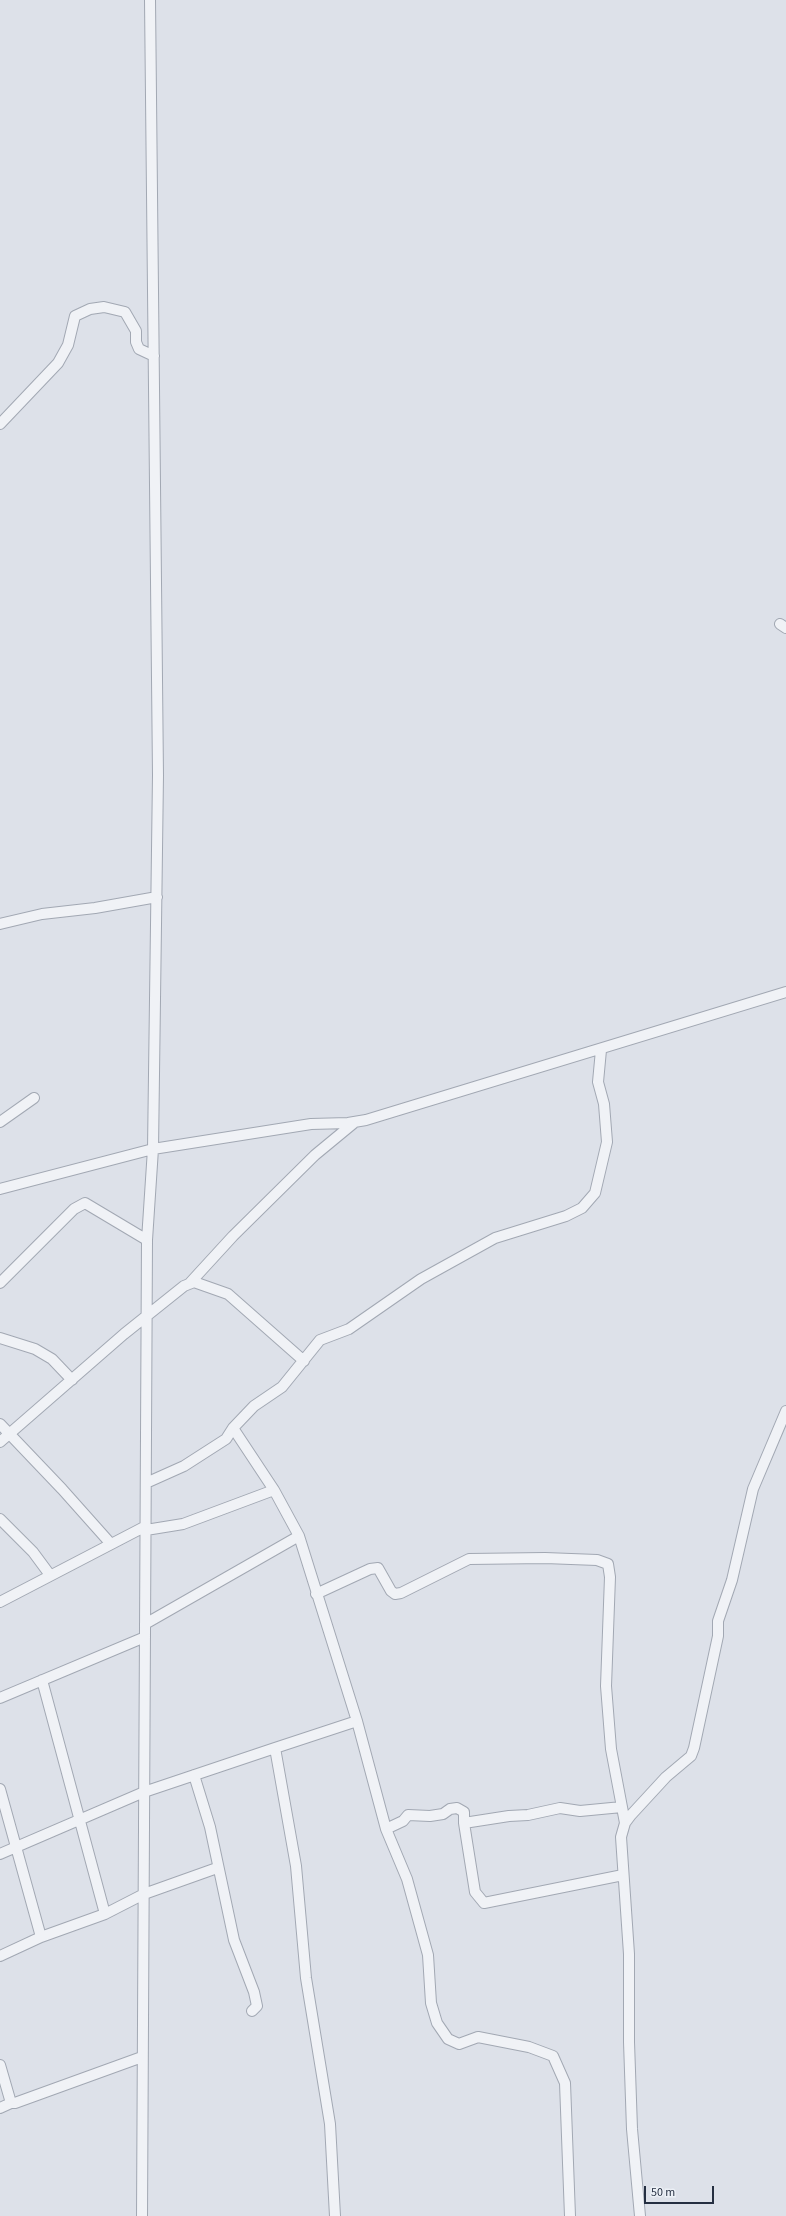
<!DOCTYPE html>
<html>
<head>
<meta charset="utf-8">
<style>
  body { margin:0 }
  #map { position:relative; width:786px; height:2216px; overflow:hidden; background:#dde1e9; font-family:"Source Sans 3",sans-serif }
  canvas { display:block }
  .scale { position:absolute; left:644px; top:2186px; width:70px; height:18px; box-sizing:border-box; border:2px solid #252f41; border-top:0; padding-left:5px; font-size:12px; line-height:14px; white-space:nowrap; color:#252f41; -webkit-text-stroke:3px #ecf0f6; paint-order:stroke }
</style>
</head>
<body>
<div id="map">
<canvas width="786" height="2216"></canvas>
<div class="scale">50 m</div>
</div>
<script>
const ctx = document.querySelector('canvas').getContext('2d');
ctx.lineJoin = 'round';
function poly(rows) {
  const path = new Path2D();
  for (const r of rows) {
    path.moveTo(r[0], r[1]);
    for (let i = 2; i < r.length; i += 2) path.lineTo(r[i], r[i + 1]);
  }
  return path;
}
function trace(path, color, width, dash) {
  ctx.strokeStyle = color;
  ctx.lineWidth = width;
  ctx.lineCap = dash ? 'butt' : 'round';
  ctx.setLineDash(dash || []);
  ctx.stroke(path);
}
const minor = poly([
  [0,424,58,363,68,345,75,316,90,309,104,307,125,312,136,331,136,342,139,349,154,356],
  [780,624,786,628],
  [0,924,42,914,95,908,157,897],
  [0,1122,34,1098],
  [0,1189,153,1149,311,1124,348,1123,366,1120,786,992],
  [0,1283,74,1209,85,1203,147,1240],
  [189,1284,233,1236,315,1155,355,1122],
  [0,1338,35,1349,52,1359,72,1380],
  [0,1424,62,1489,111,1544],
  [233,1428,274,1490,299,1536,357,1721,386,1829,407,1879,428,1955,431,2003,437,2023,448,2039,459,2044,478,2037,529,2047,553,2056,565,2083,570,2216],
  [0,1442,124,1334,184,1286,194,1282,228,1294,304,1361],
  [146,1483,184,1466,226,1439,233,1428,254,1406,282,1387,320,1340,349,1329,421,1279,495,1238,566,1216,582,1208,595,1193,607,1142,604,1104,598,1082,601,1050],
  [0,1519,33,1552,50,1575],
  [146,1530,183,1524,274,1490],
  [316,1594,370,1569,378,1568,391,1591,395,1594,401,1593,469,1559,545,1558,597,1560,608,1564,610,1577,606,1686,611,1749,625,1823],
  [0,1602,146,1526],
  [145,1624,299,1536],
  [42,1680,105,1914],
  [0,1698,145,1637],
  [275,1748,357,1721],
  [194,1775,210,1827,234,1940,254,1992,257,2006,252,2011],
  [0,1789,41,1937],
  [464,1823,509,1816,528,1815,560,1808,580,1811,622,1807],
  [386,1829,403,1821,408,1815,430,1816,443,1814,450,1809,457,1808,464,1812,464,1823,475,1892,484,1903,623,1875],
  [0,1854,144,1792,275,1748,296,1866,306,1978,330,2124,335,2216],
  [0,1956,41,1937,105,1914,144,1894,217,1868],
  [0,2065,11,2103,15,2103,142,2057],
  [0,2108,11,2103],
  [142,2216,147,1240,153,1149,158,775,150,0],
  [640,2216,632,2129,629,2042,629,1954,621,1837,625,1823,631,1815,666,1777,691,1756,694,1748,718,1636,718,1621,732,1580,753,1489,786,1411]
]);
trace(minor, '#a2a8b3', 12);
trace(minor, '#f0f2f6', 10);
</script>
</body>
</html>
